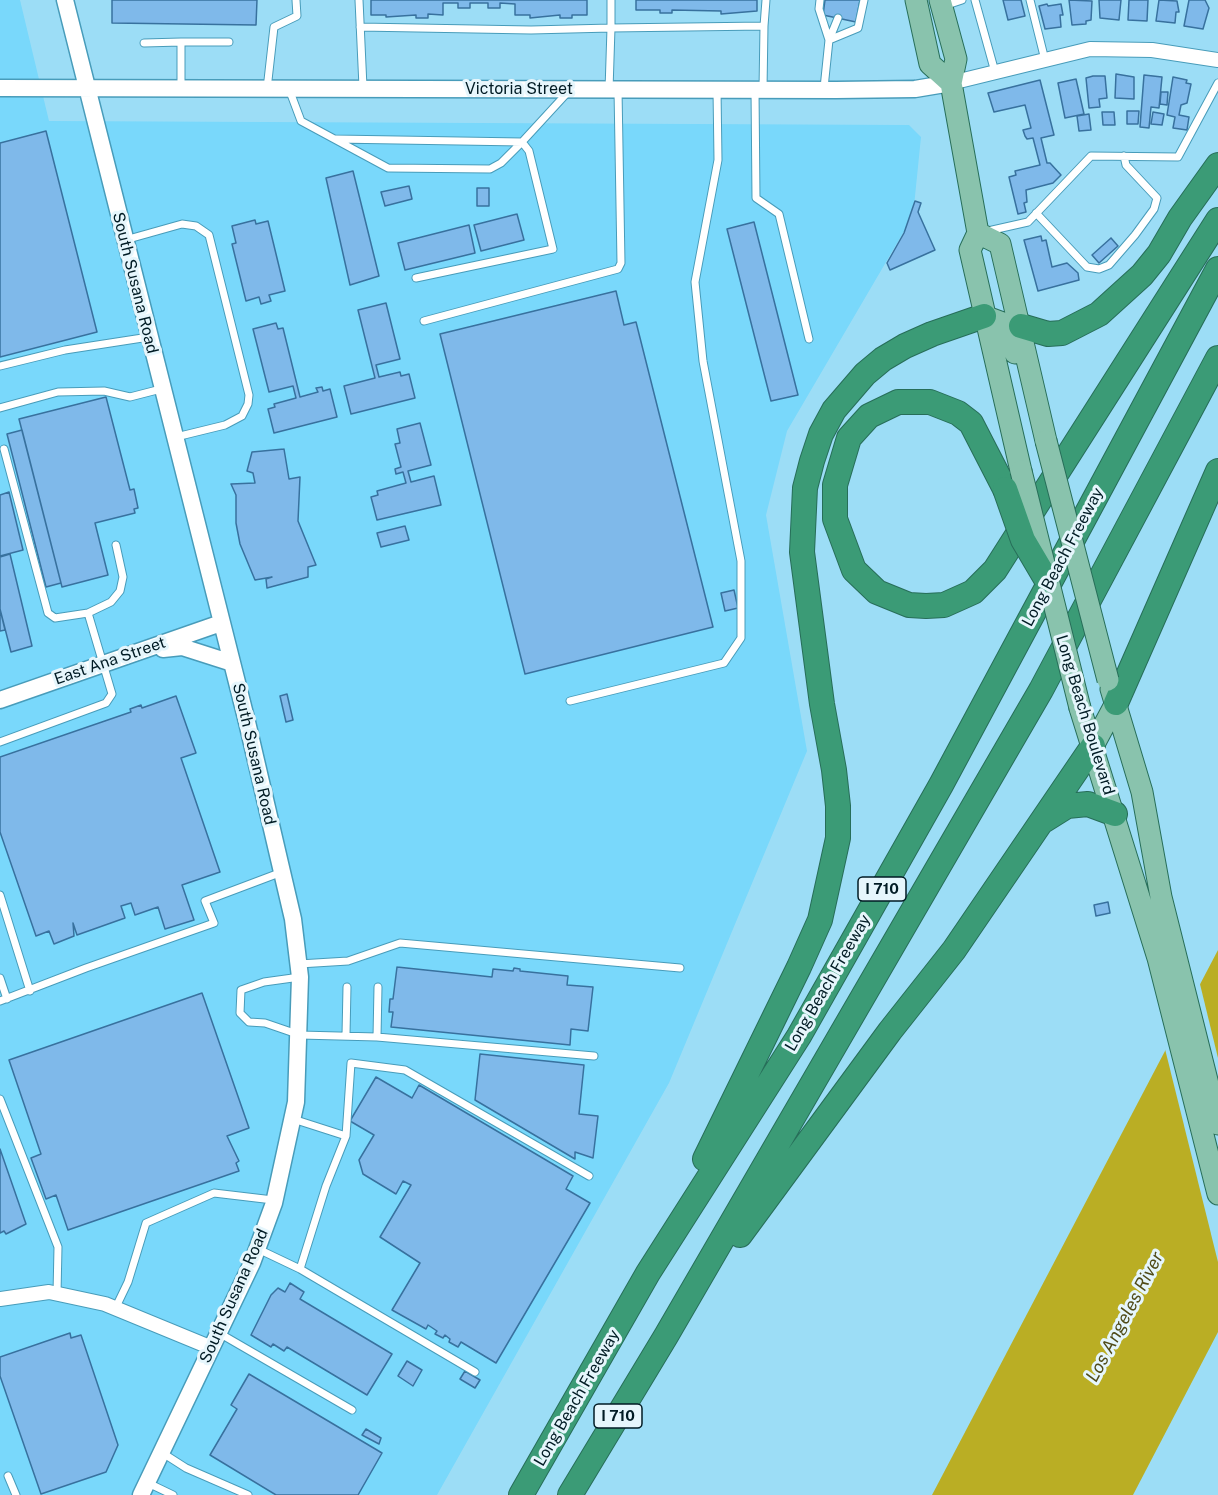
<!DOCTYPE html>
<html>
<head>
<meta charset="utf-8">
<style>
  body { margin:0 }
  canvas { display:block; background:#9cddf6 }
</style>
</head>
<body>
<canvas width="1218" height="1495"></canvas>
<script>
const ctx = document.querySelector('canvas').getContext('2d');
ctx.lineJoin = 'round';
function paint(path, color) {
  ctx.fillStyle = color;
  ctx.fill(path, 'evenodd');
}
function poly(rows) {
  const path = new Path2D();
  for (const r of rows) {
    path.moveTo(r[0], r[1]);
    for (let i = 2; i < r.length; i += 2) path.lineTo(r[i], r[i + 1]);
  }
  return path;
}
function trace(path, color, width, dash) {
  ctx.strokeStyle = color;
  ctx.lineWidth = width;
  ctx.lineCap = dash ? 'butt' : 'round';
  ctx.setLineDash(dash || []);
  ctx.stroke(path);
}
function drawText(font, color, halo, rows, align = 'center') {
  ctx.font = font + ' "Public Sans",sans-serif';
  ctx.lineWidth = 6;
  ctx.setLineDash([]);
  ctx.textBaseline = 'middle';
  ctx.strokeStyle = halo;
  ctx.fillStyle = color;
  for (const [text, x, y, turn = 0] of rows) {
    ctx.save();
    ctx.translate(x, y);
    ctx.rotate((+turn || 0) * Math.PI / 180);
    ctx.textAlign = isNaN(turn) ? turn : align;
    if (halo) ctx.strokeText(text, 0, 0);
    ctx.fillText(text, 0, 0);
    ctx.restore();
  }
}
paint(poly([
  [0,0,20,0,49,121,909,125,921,137,913,216,787,431,766,515,807,751,669,1083,437,1495,0,1495]
]), '#79d8fb');
paint(poly([
  [1218,950,1218,1332,1133,1495,932,1495]
]), '#baae24');
paint(poly([
  [1199,980,1218,1058,1218,1262,1164,1045]
]), '#9cddf6');
const building = poly([
  [112,0,257,0,256,25,112,23,112,0],
  [371,0,587,0,587,15,572,15,572,18,560,18,560,15,530,18,530,15,515,15,515,4,500,3,500,8,488,8,488,3,470,3,470,8,458,8,458,3,443,3,443,15,428,14,428,18,416,18,416,15,386,17,386,15,371,15,371,0],
  [636,0,757,0,757,11,721,14,721,11,672,10,672,13,660,13,660,10,636,10,636,0],
  [825,0,860,0,856,22,823,15,825,0],
  [1003,0,1021,0,1025,16,1008,20,1003,0],
  [1069,0,1092,1,1091,20,1086,21,1086,24,1072,25,1069,0],
  [1099,0,1121,0,1119,20,1100,18,1099,0],
  [1129,0,1148,0,1147,21,1128,20,1129,0],
  [1159,0,1177,1,1179,12,1176,12,1175,23,1156,21,1159,0],
  [1189,0,1205,0,1209,8,1203,29,1184,26,1189,0],
  [1047,4,1048,6,1061,4,1063,15,1060,15,1061,27,1045,29,1039,6,1047,4],
  [1116,74,1134,77,1134,99,1115,98,1116,74],
  [1144,75,1162,77,1159,108,1151,107,1149,128,1140,127,1144,75],
  [1093,76,1105,76,1107,98,1099,99,1100,107,1089,108,1086,78,1093,76],
  [1173,77,1187,80,1186,83,1191,84,1187,103,1181,105,1179,115,1189,117,1187,130,1173,128,1175,117,1167,115,1173,77],
  [1076,79,1084,114,1065,118,1058,83,1076,79],
  [1040,80,1054,135,1041,138,1047,163,1050,163,1061,175,1053,183,1026,190,1027,202,1024,203,1026,212,1018,214,1009,177,1016,175,1015,171,1040,165,1033,138,1027,139,1025,136,1023,130,1031,128,1025,105,994,112,988,93,1040,80],
  [1161,92,1168,92,1167,105,1160,104,1161,92],
  [1127,111,1139,111,1138,124,1127,124,1127,111],
  [1102,112,1114,112,1115,125,1103,125,1102,112],
  [1153,112,1164,114,1162,125,1151,124,1153,112],
  [1089,114,1091,130,1079,131,1077,116,1089,114],
  [46,131,97,332,0,357,0,143,46,131],
  [353,171,379,276,350,285,326,178,353,171],
  [409,186,412,199,385,206,381,192,409,186],
  [477,188,489,188,489,206,477,206,477,188],
  [915,201,921,203,918,212,935,250,890,270,887,263,904,233,915,201],
  [517,214,524,240,481,251,474,225,517,214],
  [255,220,256,224,268,221,285,291,269,295,271,301,261,304,259,297,246,301,232,244,236,243,232,226,255,220],
  [754,222,798,395,771,401,727,229,754,222],
  [469,225,475,253,405,270,398,243,469,225],
  [1041,236,1042,241,1046,240,1052,267,1067,263,1078,273,1079,280,1038,291,1024,240,1041,236],
  [1111,238,1118,246,1099,263,1092,255,1111,238],
  [616,291,624,325,636,322,713,627,525,674,440,334,616,291],
  [386,303,400,359,376,365,379,377,400,372,401,376,409,374,415,398,351,414,344,386,375,378,358,310,386,303],
  [276,323,278,329,283,328,300,397,318,392,316,388,322,387,323,391,330,389,337,417,274,433,268,409,275,407,274,404,296,398,293,386,269,392,253,329,276,323],
  [106,397,130,490,134,489,138,508,134,509,135,513,95,523,108,575,62,587,19,419,106,397],
  [420,423,431,465,408,471,411,482,434,476,441,505,377,520,371,497,378,495,377,491,406,483,403,472,396,474,395,469,401,467,395,444,400,443,397,429,420,423],
  [22,430,61,583,46,587,7,434,22,430],
  [284,449,289,479,300,477,298,521,316,565,308,567,308,577,267,588,266,579,272,577,255,580,240,544,236,523,236,495,231,484,255,483,253,473,247,471,252,452,284,449],
  [9,492,23,550,0,556,0,495,9,492],
  [405,526,409,540,381,547,377,533,405,526],
  [10,554,32,646,11,652,0,609,0,557,10,554],
  [734,590,738,608,725,611,721,593,734,590],
  [0,609,5,630,0,631,0,609],
  [287,694,293,720,286,722,280,696,287,694],
  [176,696,196,753,181,758,220,872,182,885,194,920,165,929,158,907,135,915,131,903,121,906,125,918,77,935,73,923,74,936,54,944,49,931,36,936,0,832,0,757,131,712,130,709,141,705,142,708,176,696],
  [1108,902,1110,913,1096,916,1094,905,1108,902],
  [397,967,492,977,493,969,513,971,514,968,520,969,520,971,568,976,567,985,593,987,588,1031,571,1029,570,1045,391,1027,393,1012,389,1012,390,999,393,999,397,967],
  [202,993,249,1128,227,1136,239,1161,236,1163,239,1171,68,1230,56,1195,46,1199,31,1158,41,1154,9,1060,202,993],
  [480,1054,584,1065,579,1114,598,1116,593,1158,575,1152,575,1159,475,1100,480,1054],
  [376,1077,412,1098,419,1085,573,1176,566,1189,590,1203,496,1363,461,1342,458,1347,449,1342,450,1339,445,1335,443,1338,435,1334,437,1331,428,1325,426,1329,392,1310,420,1263,380,1237,411,1185,403,1181,396,1194,363,1174,359,1160,374,1135,350,1121,376,1077],
  [0,1149,26,1224,6,1234,4,1231,0,1233,0,1149],
  [290,1283,304,1292,300,1299,392,1354,367,1395,287,1347,284,1351,273,1344,271,1347,251,1335,271,1295,278,1288,285,1292,290,1283],
  [70,1333,71,1338,81,1335,118,1445,106,1472,41,1494,0,1376,0,1357,70,1333],
  [407,1361,422,1370,413,1386,398,1376,407,1361],
  [465,1371,480,1380,475,1388,460,1379,465,1371],
  [249,1374,382,1453,358,1495,276,1495,210,1455,237,1409,231,1405,249,1374],
  [366,1429,381,1438,379,1444,362,1435,366,1429]
]);
paint(building, '#7fb9ea');
trace(building, '#38719e', 1.5);
const service = poly([
  [359,0,363,87],
  [820,0,819,9,829,40,824,88],
  [975,0,995,72],
  [1030,0,1045,60],
  [944,6,962,0],
  [360,27,531,30,611,28,611,0],
  [829,40,858,28,864,0],
  [829,40,838,18],
  [144,43,181,42],
  [181,88,181,42,229,42],
  [267,89,274,27,297,16,296,0],
  [289,89,301,121,388,168,490,169,501,163,522,142,568,92],
  [763,89,764,26],
  [609,90,611,28,764,26,766,0],
  [755,90,756,198,779,214,809,339],
  [335,139,522,142,529,151,553,249,416,278],
  [1036,213,1087,267,1099,269,1109,265,1135,235,1154,209,1157,198,1126,165,1124,156],
  [988,231,1028,222,1091,156,1178,157,1218,83],
  [125,240,182,224,196,226,209,235,249,395,248,404,242,416,225,425,176,437],
  [424,321,618,269,621,263,618,90],
  [0,366,65,350,149,337],
  [0,408,58,392,104,391,130,397,161,389],
  [4,449,48,613,55,618,88,613],
  [570,701,724,663,741,638,741,561,703,361,695,282,718,160,717,90],
  [0,742,106,703,112,694,88,613,111,602,120,591,123,577,116,545],
  [0,895,30,991],
  [299,964,348,961,400,943,680,968],
  [300,977,264,982,241,990,240,1013,249,1022,265,1023,300,1035,377,1037,594,1056],
  [0,978,7,999],
  [0,1001,86,968,214,923,205,901,282,872],
  [346,1035,347,987],
  [377,1037,378,987],
  [0,1099,58,1247,57,1294],
  [293,1119,346,1136],
  [258,1249,300,1269,475,1372],
  [300,1269,326,1186,346,1136,351,1063,405,1070,589,1176],
  [115,1309,128,1282,146,1223,214,1193,273,1200],
  [219,1333,352,1410],
  [161,1452,186,1468,248,1495],
  [8,1476,16,1495],
  [148,1483,173,1495]
]);
const minor = poly([
  [951,83,1090,49,1152,50,1218,60],
  [0,1299,49,1292,105,1304,212,1348]
]);
const tertiary = poly([
  [65,0,247,722,293,919,300,977,296,1102,274,1203,252,1263,141,1495],
  [0,88,836,90,915,89,951,83],
  [163,649,182,647,232,663],
  [0,700,221,623]
]);
const primary = poly([
  [916,0,930,64,951,83],
  [940,0,956,59,951,83,978,233,970,250,1021,471],
  [978,233,1000,244,1046,441],
  [984,316,1003,323,1008,329,1015,353],
  [1111,689,1142,792,1161,897,1218,1124],
  [1080,708,1158,958,1218,1194],
  [1093,746,1116,703]
]);
const motorway = poly([
  [1021,326,1048,334,1062,333,1099,314,1142,275,1159,254,1180,218,1218,165],
  [1005,489,971,423,958,413,930,402,898,402,869,416,849,438,835,485,835,519,854,570,877,592,909,605,926,606,944,605,973,592,995,570,1218,220],
  [1116,703,1218,471],
  [1043,821,1067,806,1088,804,1115,814],
  [705,1159,799,967,820,920,838,838,838,806,834,770,822,704,802,552,805,488,812,461,821,434,834,410,865,374,883,359,905,346,932,334,984,316],
  [740,1235,890,1031,954,950,1093,746],
  [521,1495,648,1273,799,1036,941,785,1218,269],
  [570,1495,666,1336,1041,690,1218,358]
]);
trace(service, '#489cba', 9);
trace(minor, '#489cba', 16);
trace(tertiary, '#489cba', 19);
trace(primary, '#276e59', 23);
trace(motorway, '#276e59', 26);
trace(service, '#fff', 7);
trace(minor, '#fff', 14);
trace(tertiary, '#fff', 16);
trace(primary, '#89c3ad', 21);
trace(motorway, '#3b9b76', 24);
const primaryBridge = poly([
  [1046,441,1108,680],
  [1021,471,1080,708]
]);
const motorwayBridge = poly([
  [1005,489,1023,540,1046,579]
]);
trace(primaryBridge, '#276e59', 23, []);
trace(motorwayBridge, '#276e59', 26, []);
trace(primaryBridge, '#89c3ad', 21);
trace(motorwayBridge, '#3b9b76', 24);
for (const [x, y, w] of [
  [882,889,48],
  [618,1416,48]
]) {
  const box = new Path2D();
  box.roundRect(x - w / 2, y - 12, w, 24, 4.5);
  ctx.fillStyle = '#e6f6fc';
  ctx.fill(box);
  trace(box, '#011b24', 1.5);
}
drawText('bold 15px', '#011b24', null, [
  ["I 710",882,889],
  ["I 710",618,1416]
]);
drawText('16px', '#011b24', '#e6f6fc', [
  ["Victoria Street",519,89],
  ["South Susana Road",135,283,76],
  ["Long Beach Freeway",1063,557,-62],
  ["East Ana Street",110,661,-19],
  ["Long Beach Boulevard",1085,715,73],
  ["South Susana Road",254,754,77],
  ["Long Beach Freeway",828,983,-60],
  ["South Susana Road",234,1296,-66],
  ["Long Beach Freeway",577,1398,-60]
]);
drawText('italic 18px', '#504b18', '#e6f6fc', [
  ["Los Angeles River",1125,1317,-62]
]);
</script>
</body>
</html>
